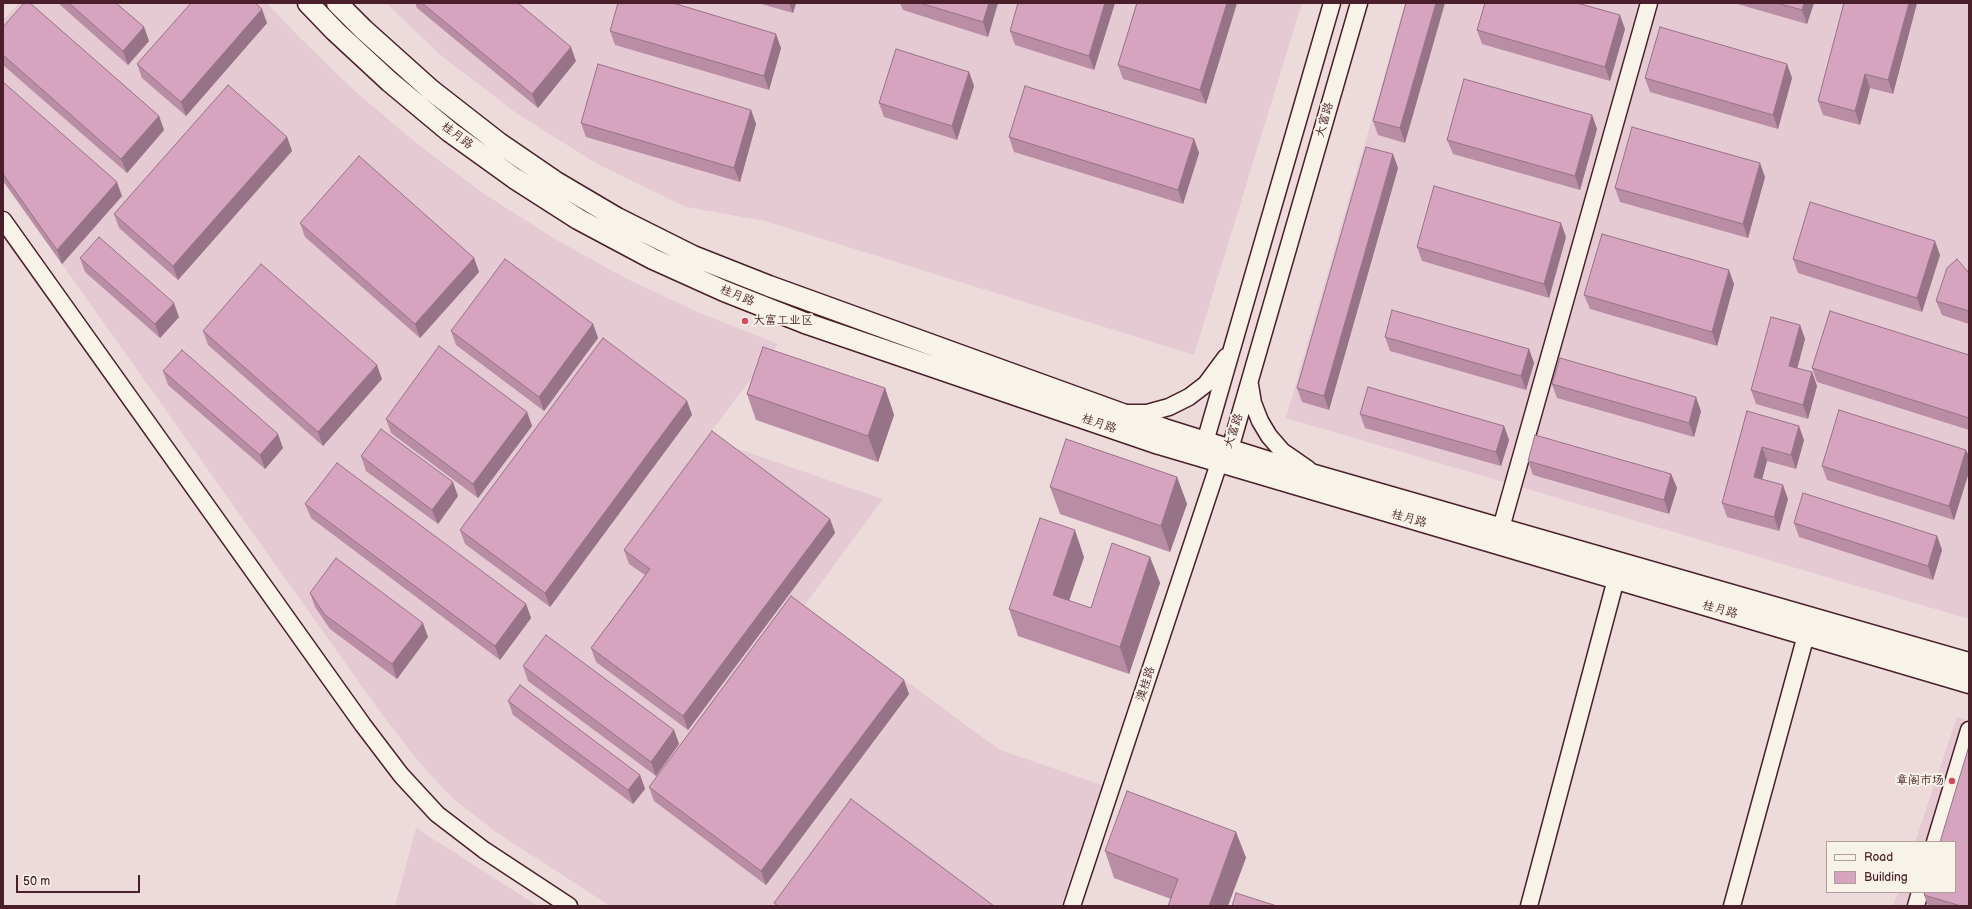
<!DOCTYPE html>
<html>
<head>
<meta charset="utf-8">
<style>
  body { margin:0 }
  #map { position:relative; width:1972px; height:909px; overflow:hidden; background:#eddbdc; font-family:"Balsamiq Sans",sans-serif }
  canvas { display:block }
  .frame { position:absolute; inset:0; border:4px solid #4a1f2b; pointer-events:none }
  .legend { position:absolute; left:1826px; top:841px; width:130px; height:52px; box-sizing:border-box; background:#f7f3e8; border:1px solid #b29e9c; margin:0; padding:5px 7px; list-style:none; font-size:12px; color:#4a1f2b }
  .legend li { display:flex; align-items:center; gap:8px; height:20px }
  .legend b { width:20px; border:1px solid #b29e9c }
  .scale { position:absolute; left:16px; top:875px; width:124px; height:18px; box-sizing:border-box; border:2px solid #4a1f2b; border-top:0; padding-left:5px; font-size:12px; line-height:14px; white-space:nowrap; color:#4a1f2b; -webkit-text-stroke:3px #f7f3e8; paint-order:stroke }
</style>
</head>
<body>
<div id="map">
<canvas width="1972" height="909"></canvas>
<div class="frame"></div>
<ul class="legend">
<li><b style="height:5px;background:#f7f3e8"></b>Road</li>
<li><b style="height:11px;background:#d7a4bf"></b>Building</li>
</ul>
<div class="scale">50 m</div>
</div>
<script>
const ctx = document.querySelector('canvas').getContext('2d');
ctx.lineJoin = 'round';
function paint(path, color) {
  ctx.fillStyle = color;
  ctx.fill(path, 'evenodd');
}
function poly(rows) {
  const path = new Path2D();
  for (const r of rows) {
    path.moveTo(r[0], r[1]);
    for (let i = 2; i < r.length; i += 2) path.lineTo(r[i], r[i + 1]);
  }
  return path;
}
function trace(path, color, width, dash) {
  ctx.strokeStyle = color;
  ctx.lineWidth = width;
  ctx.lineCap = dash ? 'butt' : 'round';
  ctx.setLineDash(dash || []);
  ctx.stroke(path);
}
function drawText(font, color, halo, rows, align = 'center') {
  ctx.font = font + ' "Balsamiq Sans","LXGW WenKai TC",sans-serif';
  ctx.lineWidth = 4;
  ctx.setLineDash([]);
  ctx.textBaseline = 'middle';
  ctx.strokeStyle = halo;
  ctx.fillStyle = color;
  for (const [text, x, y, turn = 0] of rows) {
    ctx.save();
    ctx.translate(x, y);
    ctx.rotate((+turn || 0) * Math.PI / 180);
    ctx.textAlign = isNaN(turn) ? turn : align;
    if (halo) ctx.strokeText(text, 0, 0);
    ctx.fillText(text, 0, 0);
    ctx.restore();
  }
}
paint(poly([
  [19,3,267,3,298,36,357,93,420,146,486,195,555,239,627,279,702,314,778,344,706,438,883,499,804,606,1000,750,1102,785,1061,906,610,906,496,832,452,798,418,761,380,712,3,181,3,20],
  [386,3,1302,3,1194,355,765,221,686,207,599,165,516,113,439,54],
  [1405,3,1969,3,1969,619,1286,418],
  [1957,717,1969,721,1969,906,1893,906,1898,892,1955,892,1955,842,1915,842],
  [416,828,538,906,395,906]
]), '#e6cad3');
const minor = poly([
  [3,220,363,725,401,775,437,814,484,850,569,906],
  [1250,385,1253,403,1260,421,1269,436,1282,451,1308,469],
  [1126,413,1147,413,1169,407,1189,397,1206,384,1226,357],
  [1211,451,1205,442,1332,3],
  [1501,528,1649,3],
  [1935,842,1969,730],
  [1072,906,1219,463,1230,449,1359,3],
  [1529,906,1616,579],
  [1732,906,1806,635],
  [1916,906,1920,892]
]);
const major = poly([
  [308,3,335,31,390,82,450,132,514,178,578,219,653,259,724,291,805,323,1159,444,1969,683],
  [337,3,363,29,431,90,499,143,556,182,617,218,693,256,769,286,1164,429,1266,461,1969,663]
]);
trace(minor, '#4a1f2b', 19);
trace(major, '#4a1f2b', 23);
trace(minor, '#f7f3e8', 16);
trace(major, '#f7f3e8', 20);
paint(poly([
  [58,3,116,3,144,27,149,41,128,65],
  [415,3,518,3,576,61,538,108,417,8],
  [758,3,796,3,793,13],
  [900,3,998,3,988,37,903,10],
  [1115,3,1094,70,1015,45,1010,31],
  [1137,3,1237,3,1206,104,1123,79,1118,65],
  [1406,3,1405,143,1378,135,1373,121],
  [1734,3,1814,3,1807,24],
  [1917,3,1893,94,1870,88,1860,125,1823,115,1818,101],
  [267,23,186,116,142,78,137,64],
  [3,27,159,116,164,130,127,173,3,65],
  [1625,29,1610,81,1482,44,1477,30],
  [610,31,781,48,769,90,615,45],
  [1787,64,1792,78,1778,129,1650,92,1645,78],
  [969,72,974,86,957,140,884,117,879,103],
  [3,82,122,196,62,264,3,181],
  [751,110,756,124,740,182,586,137,581,123],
  [1592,115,1597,129,1580,190,1453,154,1447,140],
  [287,137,292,151,178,280,119,228,114,214],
  [1009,137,1194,139,1199,153,1183,204,1014,152],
  [1398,168,1329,410,1302,402,1297,388],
  [1765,177,1748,238,1620,202,1615,188],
  [300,223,474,258,479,272,420,338,305,237],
  [1566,237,1549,298,1422,261,1417,247],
  [1940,255,1922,312,1798,273,1793,259],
  [80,258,179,317,160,338,85,272],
  [1969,273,1969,324,1942,315,1936,301],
  [1734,284,1717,346,1590,309,1584,295],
  [593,324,598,338,544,411,456,345,451,331],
  [1800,325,1805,339,1797,369,1812,372,1817,386,1808,419,1756,404,1751,390],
  [203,331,382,379,323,446,208,345],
  [1385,337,1529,349,1534,363,1526,390,1390,351],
  [1969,355,1969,430,1817,382,1812,368],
  [163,371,283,448,265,469,168,385],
  [1552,384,1701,411,1694,437,1557,398],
  [885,388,894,415,878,462,756,420,747,394],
  [687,401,692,415,550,607,465,544,460,530],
  [1747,411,1804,440,1796,469,1767,461,1762,479,1788,499,1779,531,1727,517,1722,503],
  [527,412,532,426,478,498,391,433,386,419],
  [1360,414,1504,426,1509,440,1501,466,1365,428],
  [1966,450,1969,456,1969,472,1954,520,1827,480,1822,466],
  [361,456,458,496,438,524,366,471],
  [1528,461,1671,474,1677,488,1669,514,1533,475],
  [1177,477,1187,504,1170,552,1060,514,1050,487],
  [305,504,526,604,531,618,500,660,311,518],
  [830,519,835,533,688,730,596,662,591,648,645,575,629,564,624,550],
  [1794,523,1937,536,1942,550,1933,580,1799,537],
  [1084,557,1069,601,1091,608,1150,557,1160,583,1129,674,1018,636,1009,609],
  [310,593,428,637,397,679,330,629,315,607],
  [523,666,674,730,679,744,656,776,528,681],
  [909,694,766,885,654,801,649,787],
  [508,701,640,775,645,789,633,804,513,715],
  [1236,832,1246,858,1171,899,1114,878,1105,851],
  [1924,895,1969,906,1928,906]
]), '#b98da4');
paint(poly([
  [789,3,796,3,793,13],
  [989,3,998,3,988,37,983,22],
  [1105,3,1115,3,1094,70,1089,56],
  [1227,3,1237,3,1206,104,1200,90],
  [1436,3,1445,3,1405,143,1400,128],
  [1804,3,1814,3,1807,24,1802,10],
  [1909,3,1917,3,1893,94,1888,80],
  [262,9,267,23,186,116,181,102],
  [1620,15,1625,29,1610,81,1605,67],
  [144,27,149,41,128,65,123,51],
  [776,34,781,48,769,90,764,76],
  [571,47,576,61,538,108,532,94],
  [1787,64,1792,78,1778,129,1773,115],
  [969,72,974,86,957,140,952,126],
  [1865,74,1870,88,1860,125,1855,111],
  [751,110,756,124,740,182,734,168],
  [1592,115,1597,129,1580,190,1575,176],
  [159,116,164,130,127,173,121,159],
  [287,137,292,151,178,280,173,266],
  [1194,139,1199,153,1183,204,1178,190],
  [1393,154,1398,168,1329,410,1324,396],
  [1760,163,1765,177,1748,238,1743,224],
  [117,182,122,196,62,264,57,250],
  [1561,223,1566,237,1549,298,1544,284],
  [1935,241,1940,255,1922,312,1917,298],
  [474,258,479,272,420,338,415,324],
  [1729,270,1734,284,1717,346,1712,332],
  [174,303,179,317,160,338,155,324],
  [593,324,598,338,544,411,539,397],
  [1800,325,1805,339,1794,380,1789,366],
  [1529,349,1534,363,1526,390,1521,376],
  [377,365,382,379,323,446,318,432],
  [1812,372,1817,386,1808,419,1803,405],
  [885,388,894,415,878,462,868,436],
  [1696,397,1701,411,1694,437,1689,423],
  [687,401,692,415,550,607,545,593],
  [527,412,532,426,478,498,473,484],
  [1504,426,1509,440,1501,466,1496,452],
  [1799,426,1804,440,1796,469,1791,455],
  [278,434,283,448,265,469,260,455],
  [1762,447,1767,461,1759,491,1754,477],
  [1966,450,1969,456,1969,472,1954,520,1949,506],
  [1671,474,1677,488,1669,514,1664,500],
  [1177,477,1187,504,1170,552,1161,526],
  [453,482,458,496,438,524,432,510],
  [1783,485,1788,499,1779,531,1774,517],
  [830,519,835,533,688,730,683,716],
  [1075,530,1084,557,1062,621,1053,595],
  [1937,536,1942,550,1933,580,1928,566],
  [1150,557,1160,583,1129,674,1120,647],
  [526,604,531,618,500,660,495,646],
  [423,623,428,637,397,679,392,664],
  [904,680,909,694,766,885,761,871],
  [674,730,679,744,656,776,651,762],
  [640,775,645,789,633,804,628,790],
  [1236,832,1246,858,1228,906,1209,906]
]), '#967386');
const building = poly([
  [24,3,30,3,159,116,121,159,3,55,3,27,24,3],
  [69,3,116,3,144,27,123,51,69,3],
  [191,3,255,3,262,9,181,102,137,64,191,3],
  [422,3,518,3,571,47,532,94,422,3],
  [618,3,673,3,776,34,764,76,610,31,618,3],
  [920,3,989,3,983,22,920,3],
  [1018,3,1105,3,1089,56,1010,31,1018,3],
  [1137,3,1227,3,1200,90,1118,65,1137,3],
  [1406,3,1436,3,1400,128,1373,121,1406,3],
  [1485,3,1577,3,1620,15,1605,67,1477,30,1485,3],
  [1777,3,1804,3,1802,10,1777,3],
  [1844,3,1909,3,1888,80,1865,74,1855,111,1818,101,1844,3],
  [1660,27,1787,64,1773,115,1645,78,1660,27],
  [896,49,969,72,952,126,879,103,896,49],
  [598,64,751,110,734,168,581,123,598,64],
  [1464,79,1592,115,1575,176,1447,140,1464,79],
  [3,82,117,182,57,250,3,174,3,82],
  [228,85,287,137,173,266,114,214,228,85],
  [1025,86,1194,139,1178,190,1009,137,1025,86],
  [1632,127,1760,163,1743,224,1615,188,1632,127],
  [1366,147,1393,154,1324,396,1297,388,1366,147],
  [359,156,474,258,415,324,300,223,359,156],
  [1434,186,1561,223,1544,284,1417,247,1434,186],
  [1810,202,1935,241,1917,298,1793,259,1810,202],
  [1602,234,1729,270,1712,332,1584,295,1602,234],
  [99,237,174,303,155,324,80,258,99,237],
  [505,259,593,324,539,397,451,331,505,259],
  [1957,259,1969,273,1969,311,1936,301,1947,268,1957,259],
  [261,264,377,365,318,432,203,331,261,264],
  [1392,310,1529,349,1521,376,1385,337,1392,310],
  [1830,311,1969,355,1969,418,1812,368,1830,311],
  [1771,317,1800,325,1789,366,1812,372,1803,405,1751,390,1771,317],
  [603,338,687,401,545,593,460,530,603,338],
  [439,346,527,412,473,484,386,419,439,346],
  [763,347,885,388,868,436,747,394,763,347],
  [182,350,278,434,260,455,163,371,182,350],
  [1560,358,1696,397,1689,423,1552,384,1560,358],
  [1368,387,1504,426,1496,452,1360,414,1368,387],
  [1839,410,1966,450,1949,506,1822,466,1839,410],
  [1747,411,1799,426,1791,455,1762,447,1754,477,1783,485,1774,517,1722,503,1747,411],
  [381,429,453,482,432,510,361,456,381,429],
  [712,431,830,519,683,716,591,648,650,569,624,550,712,431],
  [1535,435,1671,474,1664,500,1528,461,1535,435],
  [1066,439,1177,477,1161,526,1050,487,1066,439],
  [337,463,526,604,495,646,305,504,337,463],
  [1803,493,1937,536,1928,566,1794,523,1803,493],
  [1040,518,1075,530,1053,595,1091,608,1112,543,1150,557,1120,647,1009,609,1040,518],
  [336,558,423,623,392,664,325,615,310,593,336,558],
  [791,596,904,680,761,871,649,787,791,596],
  [546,635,674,730,651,762,523,666,546,635],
  [520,685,640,775,628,790,508,701,520,685],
  [1969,746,1969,906,1961,906,1924,895,1925,892,1955,892,1955,842,1940,842,1969,746],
  [1127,791,1236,832,1209,906,1168,906,1178,879,1105,851,1127,791],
  [851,799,994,906,778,906,774,903,851,799],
  [1236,893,1277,906,1232,906,1236,893]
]);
paint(building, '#d7a4bf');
trace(building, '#967386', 1);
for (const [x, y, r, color] of [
  [745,321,4,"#d1495b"],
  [1952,781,4,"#d1495b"]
]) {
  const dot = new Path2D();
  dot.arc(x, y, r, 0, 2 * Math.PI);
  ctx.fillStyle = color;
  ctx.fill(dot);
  trace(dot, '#f7f3e8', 1.5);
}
drawText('12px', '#4a1f2b', '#f7f3e8', [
  ["大富路",1325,120,-74],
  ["桂月路",457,136,37],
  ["桂月路",737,296,22],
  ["桂月路",1099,424,19],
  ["大富路",1234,431,-71],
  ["桂月路",1409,519,16],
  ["桂月路",1720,610,16],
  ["澳桂路",1146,684,-72]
]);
drawText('12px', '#4a1f2b', '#f7f3e8', [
  ["大富工业区",753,321],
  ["章阁市场",1944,781,"right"]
], 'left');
</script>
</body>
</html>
